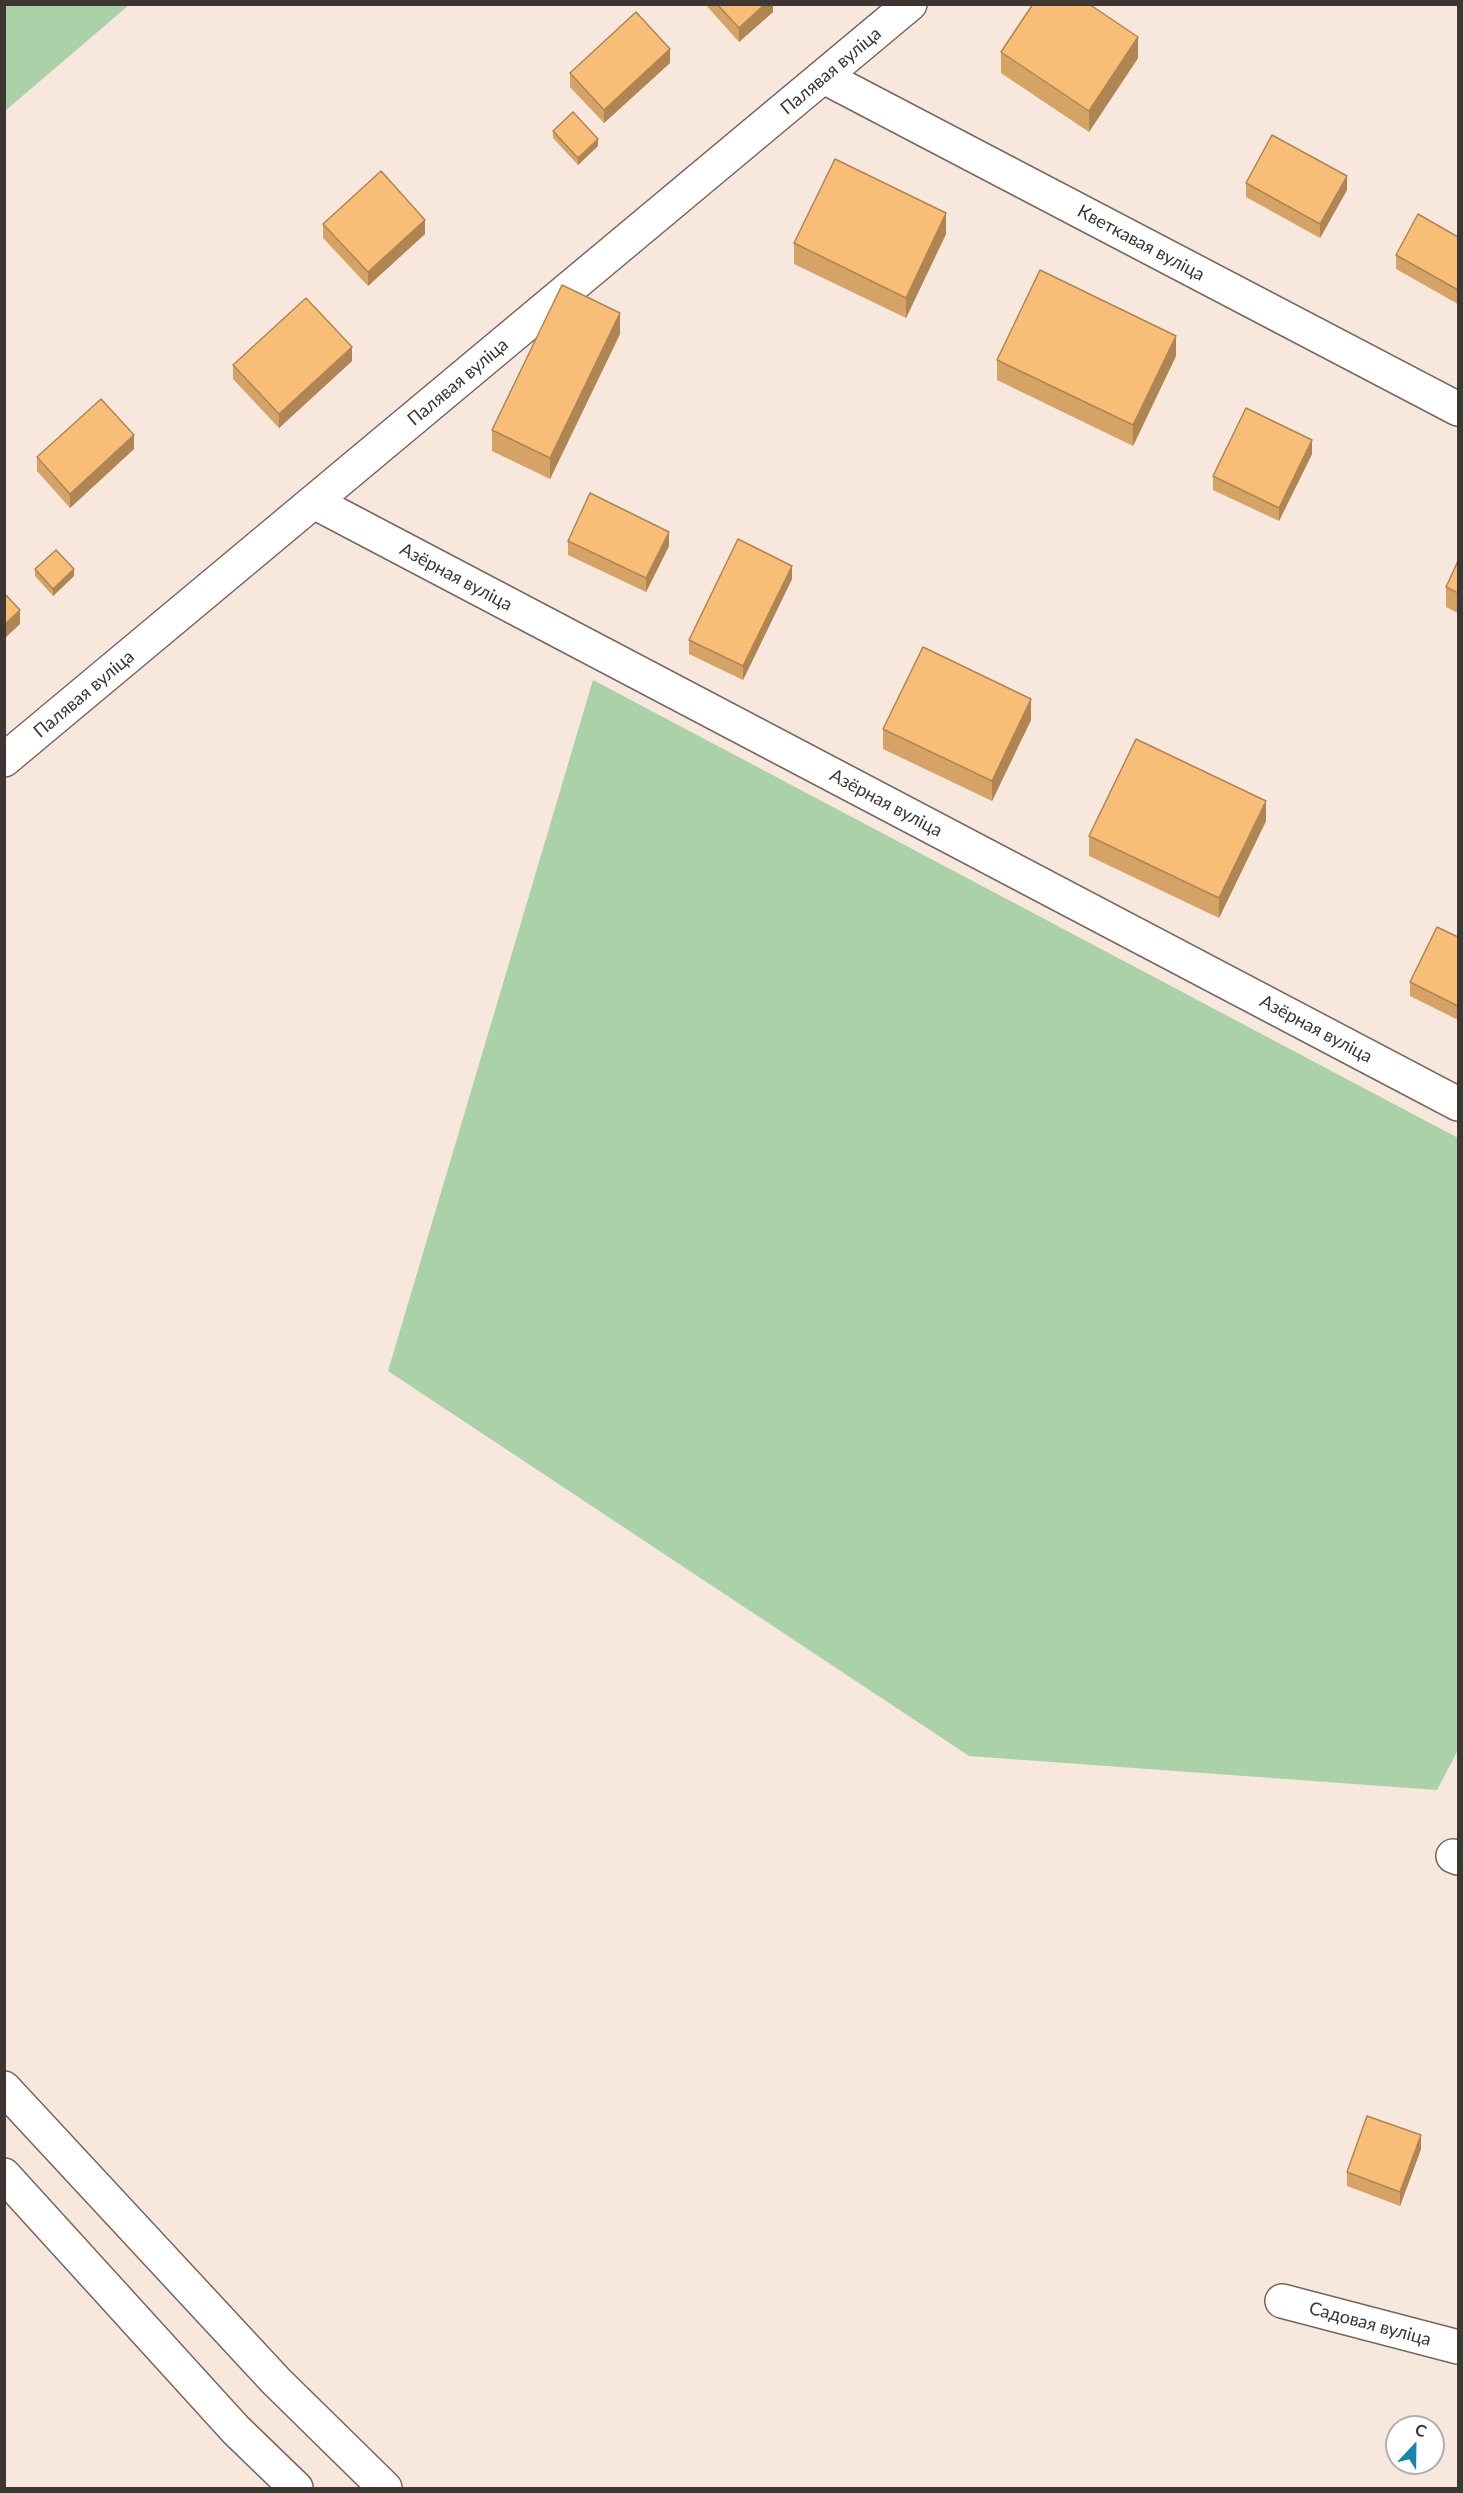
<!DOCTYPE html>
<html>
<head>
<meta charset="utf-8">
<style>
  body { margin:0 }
  #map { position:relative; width:1463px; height:2493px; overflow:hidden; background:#f7e7dc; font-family:Lato,sans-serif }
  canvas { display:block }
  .frame { position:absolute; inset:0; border:6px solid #3d3632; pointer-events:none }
  .north { position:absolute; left:1385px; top:2415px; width:60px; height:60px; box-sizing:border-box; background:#fff; border:2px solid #b1afad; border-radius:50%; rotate:22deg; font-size:16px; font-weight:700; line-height:24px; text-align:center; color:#3d3632 }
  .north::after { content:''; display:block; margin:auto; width:21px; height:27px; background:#1885ad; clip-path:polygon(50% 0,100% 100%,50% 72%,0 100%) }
</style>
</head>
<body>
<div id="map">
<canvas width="1463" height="2493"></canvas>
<div class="frame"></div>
<div class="north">С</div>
</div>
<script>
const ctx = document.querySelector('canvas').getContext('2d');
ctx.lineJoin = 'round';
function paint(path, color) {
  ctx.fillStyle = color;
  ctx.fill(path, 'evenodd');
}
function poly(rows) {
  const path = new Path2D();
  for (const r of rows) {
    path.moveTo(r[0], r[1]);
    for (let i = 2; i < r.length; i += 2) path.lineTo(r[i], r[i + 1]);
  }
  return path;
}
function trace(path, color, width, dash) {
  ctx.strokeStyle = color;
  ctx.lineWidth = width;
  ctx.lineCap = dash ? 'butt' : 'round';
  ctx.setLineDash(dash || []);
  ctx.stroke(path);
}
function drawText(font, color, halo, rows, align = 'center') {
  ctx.font = font + ' Lato,sans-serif';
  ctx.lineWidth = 6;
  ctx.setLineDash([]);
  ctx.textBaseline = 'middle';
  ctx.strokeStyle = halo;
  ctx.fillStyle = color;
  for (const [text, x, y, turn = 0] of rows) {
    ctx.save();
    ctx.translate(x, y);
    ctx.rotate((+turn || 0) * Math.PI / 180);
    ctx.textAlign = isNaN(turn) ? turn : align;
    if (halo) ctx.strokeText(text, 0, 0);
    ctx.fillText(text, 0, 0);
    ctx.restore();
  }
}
paint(poly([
  [5,4,129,4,129,5,5,111],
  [593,680,1458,1138,1458,1750,1437,1790,969,1756,388,1371]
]), '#abd1a9');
const street = poly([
  [824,77,1458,409],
  [314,502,1458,1104],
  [4,760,910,4],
  [1453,1856,1458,1858],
  [1282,2301,1458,2347]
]);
const highway = poly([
  [4,2088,276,2381,385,2488],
  [4,2175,236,2430,296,2488]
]);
trace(street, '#75675d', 36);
trace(highway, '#75675d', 36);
trace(street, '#fff', 33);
trace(highway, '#fff', 33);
paint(poly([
  [705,4,773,4,773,12,739,42],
  [1001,52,1138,58,1089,132,1001,73],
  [670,63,604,123,570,87,570,73],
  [553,131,598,146,578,165,553,138],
  [1246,183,1347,190,1320,238,1246,197],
  [323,224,425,234,368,286,323,238],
  [946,234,906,318,794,264,794,243],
  [1458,237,1458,304,1396,269,1396,255],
  [620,334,550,479,492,451,492,430],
  [1176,356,1133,446,997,380,997,360],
  [352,361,279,428,233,379,233,365],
  [134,449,70,508,37,471,37,457],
  [1312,454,1279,521,1213,490,1213,476],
  [568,541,669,546,646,592,568,555],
  [1458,561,1458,613,1446,607,1446,587],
  [35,569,74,576,53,596,35,576],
  [792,579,743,680,689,654,689,640],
  [1031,720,992,801,883,749,883,729],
  [1266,821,1219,918,1089,856,1089,836],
  [1458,937,1458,1020,1410,996,1410,982],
  [1421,2149,1400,2206,1347,2186,1347,2172]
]), '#d5a366');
paint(poly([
  [765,4,773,4,773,12,739,42,739,28],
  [1138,37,1138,58,1089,132,1089,111],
  [670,49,670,63,604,123,604,110],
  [598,139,598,146,578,165,578,158],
  [1347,176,1347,190,1320,238,1320,224],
  [946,213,946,234,906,318,906,298],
  [425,220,425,234,368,286,368,272],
  [620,313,620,334,550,479,550,458],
  [1176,336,1176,356,1133,446,1133,425],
  [352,347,352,361,279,428,279,414],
  [134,435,134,449,70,508,70,494],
  [1312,440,1312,454,1279,521,1279,508],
  [669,532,669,546,646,592,646,578],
  [792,566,792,579,743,680,743,666],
  [74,569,74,576,53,596,53,589],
  [20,610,20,624,4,639,4,625],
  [1031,699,1031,720,992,801,992,781],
  [1266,801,1266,821,1219,918,1219,898],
  [1421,2135,1421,2149,1400,2206,1400,2192]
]), '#ae8553');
const building = poly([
  [717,4,765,4,739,28,717,4],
  [1033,4,1089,4,1138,37,1089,111,1001,52,1033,4],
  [636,12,670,49,604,110,570,73,636,12],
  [573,112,598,139,578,158,553,131,573,112],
  [1272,135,1347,176,1320,224,1246,183,1272,135],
  [835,159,946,213,906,298,794,243,835,159],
  [381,171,425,220,368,272,323,224,381,171],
  [1418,214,1458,237,1458,290,1396,255,1418,214],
  [1040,270,1176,336,1133,425,997,360,1040,270],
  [562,285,620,313,550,458,492,430,562,285],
  [306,298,352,347,279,414,233,365,306,298],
  [101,399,134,435,70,494,37,457,101,399],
  [1246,408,1312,440,1279,508,1213,476,1246,408],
  [590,493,669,532,646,578,568,541,590,493],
  [738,539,792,566,743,666,689,640,738,539],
  [56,550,74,569,53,589,35,569,56,550],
  [1458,561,1458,593,1446,587,1458,561],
  [4,593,20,610,4,625,4,593],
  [923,647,1031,699,992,781,883,729,923,647],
  [1136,739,1266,801,1219,898,1089,836,1136,739],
  [1437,927,1458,937,1458,1006,1410,982,1437,927],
  [1367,2116,1421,2135,1400,2192,1347,2172,1367,2116]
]);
paint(building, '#f8be77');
trace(building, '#ae8553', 1.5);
drawText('18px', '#3d3632', '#fff', [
  ["Палявая вуліца",831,71,-40],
  ["Кветкавая вуліца",1141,243,28],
  ["Палявая вуліца",458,382,-40],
  ["Азёрная вуліца",456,577,28],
  ["Палявая вуліца",84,694,-40],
  ["Азёрная вуліца",886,803,28],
  ["Азёрная вуліца",1316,1029,28],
  ["Садовая вуліца",1370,2324,15]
]);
</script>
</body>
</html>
